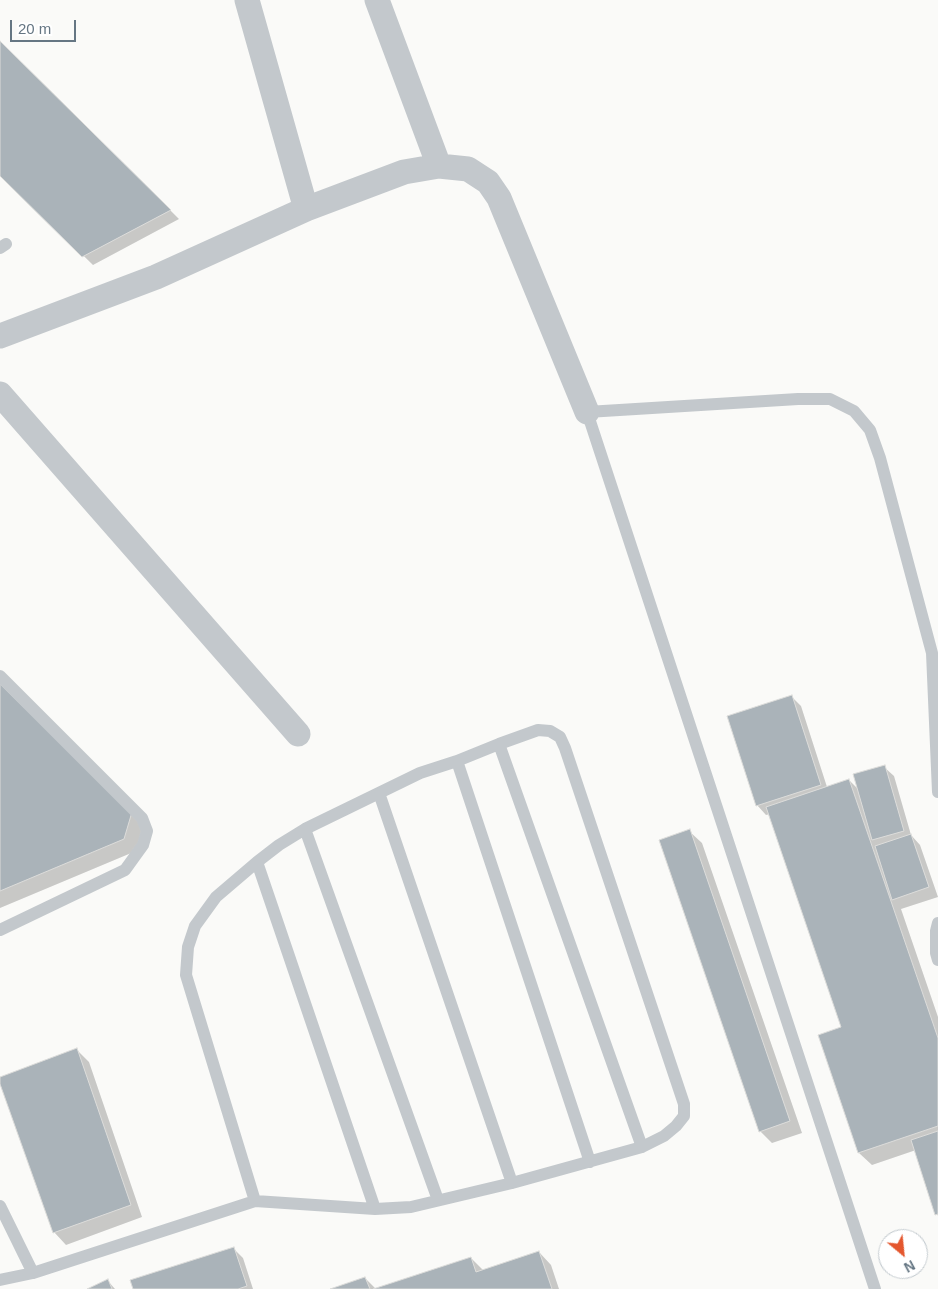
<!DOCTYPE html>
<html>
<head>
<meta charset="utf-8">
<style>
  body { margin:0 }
  #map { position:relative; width:938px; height:1289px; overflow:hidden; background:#fafaf8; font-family:Helvetica,sans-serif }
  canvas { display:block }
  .north { position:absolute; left:878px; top:1229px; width:50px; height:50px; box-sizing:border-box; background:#fff; border:1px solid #c1c8cd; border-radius:50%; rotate:152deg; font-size:14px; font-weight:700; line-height:20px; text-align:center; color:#657683 }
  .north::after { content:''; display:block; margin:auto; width:18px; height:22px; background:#e4572e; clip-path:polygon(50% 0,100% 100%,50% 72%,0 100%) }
  .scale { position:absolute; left:10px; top:20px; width:66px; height:22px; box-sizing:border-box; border:2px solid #657683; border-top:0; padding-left:6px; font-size:15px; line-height:18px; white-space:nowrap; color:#657683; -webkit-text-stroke:4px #fff; paint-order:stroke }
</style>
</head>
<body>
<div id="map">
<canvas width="938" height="1289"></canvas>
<div class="north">N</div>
<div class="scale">20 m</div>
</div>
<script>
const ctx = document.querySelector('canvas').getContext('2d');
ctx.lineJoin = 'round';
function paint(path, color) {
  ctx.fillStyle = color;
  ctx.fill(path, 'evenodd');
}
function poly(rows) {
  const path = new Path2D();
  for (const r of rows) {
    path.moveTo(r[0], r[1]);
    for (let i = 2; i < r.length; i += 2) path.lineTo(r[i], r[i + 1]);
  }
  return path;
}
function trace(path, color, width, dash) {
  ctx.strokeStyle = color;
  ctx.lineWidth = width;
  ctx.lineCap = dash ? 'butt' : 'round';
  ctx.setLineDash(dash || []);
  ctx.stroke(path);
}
paint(poly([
  [0,43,170,210,179,219,93,265,0,174],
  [0,686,143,825,136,851,0,908],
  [791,696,801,706,827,787,849,780,859,790,884,767,894,776,911,835,920,845,938,897,901,909,938,1017,938,1216,916,1150,872,1165,859,1153,819,1036,843,1028,770,814,766,815,757,805],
  [689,831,702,843,802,1133,772,1143,760,1131],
  [77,1050,89,1062,142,1217,66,1245,54,1232,0,1078],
  [233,1248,243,1258,253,1289,134,1289],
  [539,1252,551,1265,559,1289,377,1289,471,1258,484,1271],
  [365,1278,376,1289,334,1289],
  [108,1281,115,1289,90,1289]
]), '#0003');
const building = poly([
  [0,41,171,210,82,257,0,176,0,41],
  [0,684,132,812,124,839,0,891,0,684],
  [792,695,821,785,756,806,727,716,792,695],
  [885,765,904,831,872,840,853,774,885,765],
  [849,779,938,1038,938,1126,858,1153,818,1035,841,1027,766,807,849,779],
  [690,829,790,1121,759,1132,659,840,690,829],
  [911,834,929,887,892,900,875,846,911,834],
  [77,1048,131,1205,53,1233,0,1084,0,1077,77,1048],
  [938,1131,938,1214,935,1215,911,1140,938,1131],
  [234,1247,247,1286,238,1289,133,1289,130,1280,234,1247],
  [539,1251,552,1289,373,1289,471,1257,476,1272,539,1251],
  [365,1277,370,1289,330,1289,365,1277],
  [108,1279,112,1289,87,1289,108,1279]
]);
paint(building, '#aab3b9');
trace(building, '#dcdcda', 1);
trace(poly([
  [0,248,6,244],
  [0,676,142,818,147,831,143,845,125,870,0,930],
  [499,744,642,1147],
  [457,761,590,1162],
  [379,793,512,1183],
  [305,829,438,1200],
  [257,862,375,1209],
  [938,923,936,931,936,953,938,960],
  [0,1206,33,1273],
  [0,1280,33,1273,255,1201,375,1209,411,1207,512,1183,642,1147,664,1136,676,1126,684,1116,684,1104,565,748,560,737,550,731,538,730,499,744,457,761,420,773,305,829,279,845,257,862,216,897,195,926,188,947,186,975,255,1201],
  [875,1289,587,412,798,399,830,399,854,411,870,430,880,458,932,653,938,792]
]), '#c3c8cc', 12);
trace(poly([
  [247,0,306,209],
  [377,0,439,166],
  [0,336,156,277,306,209,404,172,439,166,468,169,488,182,499,198,587,412],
  [0,394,298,734]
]), '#c3c8cc', 25);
</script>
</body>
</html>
